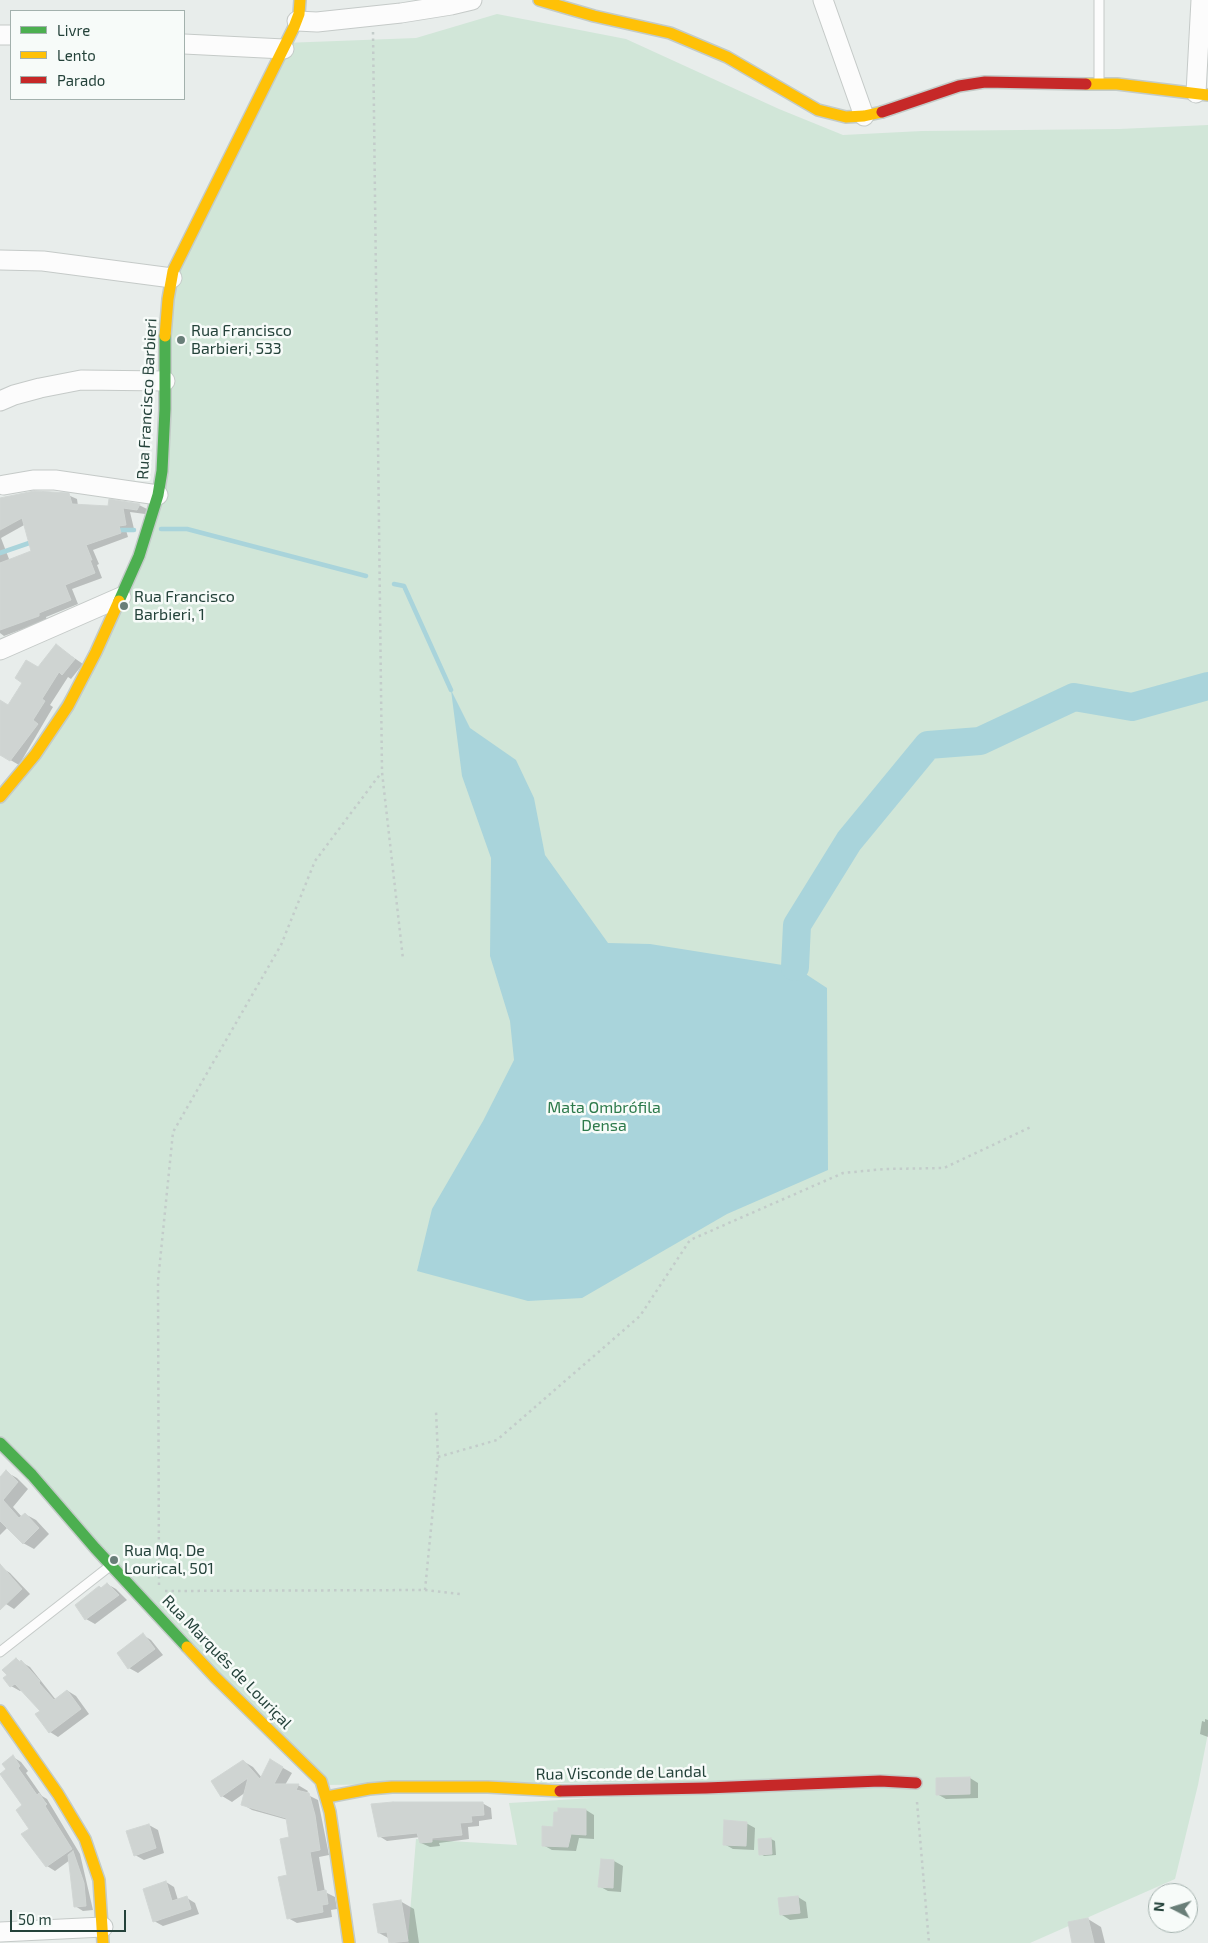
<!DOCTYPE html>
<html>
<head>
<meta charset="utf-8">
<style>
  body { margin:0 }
  #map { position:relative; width:1208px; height:1943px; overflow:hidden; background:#e8edeb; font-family:"Exo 2",sans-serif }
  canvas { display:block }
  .legend { position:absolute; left:10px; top:10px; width:175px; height:90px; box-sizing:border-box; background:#f7fbf9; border:1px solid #a3b1ad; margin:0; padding:6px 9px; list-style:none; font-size:15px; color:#24423a }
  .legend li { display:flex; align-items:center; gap:10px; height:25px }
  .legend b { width:25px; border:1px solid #a3b1ad }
  .north { position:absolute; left:1148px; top:1883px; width:50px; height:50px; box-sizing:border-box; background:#f7fbf9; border:1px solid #a3b1ad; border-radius:50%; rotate:275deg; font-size:14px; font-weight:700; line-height:20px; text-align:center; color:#24423a }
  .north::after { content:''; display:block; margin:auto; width:18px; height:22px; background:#697e78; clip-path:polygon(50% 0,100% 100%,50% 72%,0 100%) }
  .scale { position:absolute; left:10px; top:1910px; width:116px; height:22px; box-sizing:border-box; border:2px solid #24423a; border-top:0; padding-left:6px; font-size:15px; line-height:18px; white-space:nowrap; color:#24423a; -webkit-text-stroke:4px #f7fbf9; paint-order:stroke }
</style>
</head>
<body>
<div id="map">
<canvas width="1208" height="1943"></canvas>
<ul class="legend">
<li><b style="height:6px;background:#4caf50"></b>Livre</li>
<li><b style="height:6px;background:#ffc107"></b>Lento</li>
<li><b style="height:6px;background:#c62828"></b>Parado</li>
</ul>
<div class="north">N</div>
<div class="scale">50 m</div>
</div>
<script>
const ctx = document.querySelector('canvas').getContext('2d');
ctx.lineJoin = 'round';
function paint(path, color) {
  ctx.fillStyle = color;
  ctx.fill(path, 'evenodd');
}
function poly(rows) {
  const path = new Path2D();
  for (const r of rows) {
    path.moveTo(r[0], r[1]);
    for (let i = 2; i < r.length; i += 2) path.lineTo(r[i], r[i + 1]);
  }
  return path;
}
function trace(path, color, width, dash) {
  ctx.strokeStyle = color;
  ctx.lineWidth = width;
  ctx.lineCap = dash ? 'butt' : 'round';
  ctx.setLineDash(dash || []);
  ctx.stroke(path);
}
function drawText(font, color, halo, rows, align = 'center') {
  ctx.font = font + ' "Exo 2",sans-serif';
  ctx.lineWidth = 5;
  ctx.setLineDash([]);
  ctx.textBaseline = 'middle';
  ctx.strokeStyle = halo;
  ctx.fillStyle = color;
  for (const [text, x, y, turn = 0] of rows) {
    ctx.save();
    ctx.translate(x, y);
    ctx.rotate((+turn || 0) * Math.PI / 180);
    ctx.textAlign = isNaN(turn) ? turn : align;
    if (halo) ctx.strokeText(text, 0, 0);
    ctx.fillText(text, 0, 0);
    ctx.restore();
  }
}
paint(poly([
  [497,14,626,39,779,109,843,135,922,131,1119,129,1208,125,1208,1733,1198,1785,1175,1879,1030,1943,409,1943,408,1938,416,1839,517,1845,509,1803,897,1780,319,1785,0,1438,0,796,96,649,159,487,174,269,284,43,416,38]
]), '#d1e6d8');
paint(poly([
  [451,690,470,728,516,760,534,798,545,855,608,943,650,944,795,967,827,988,828,1170,727,1214,582,1298,528,1301,417,1271,432,1209,483,1121,514,1060,510,1021,490,956,491,858,462,776]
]), '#a9d4db');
paint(poly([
  [68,495,77,499,78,506,109,507,139,505,147,509,145,514,130,512,134,529,126,530,128,537,93,550,99,564,97,565,102,578,72,589,78,604,46,617,47,620,4,636,0,633,0,513],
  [26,524,33,551,14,559,9,559,1,538],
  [64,651,83,664,71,679,68,677,50,705,53,707,19,765,0,754,0,701,8,706,38,669],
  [6,1472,17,1478,28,1489,13,1507,22,1517,25,1514,36,1520,49,1534,34,1549,23,1543,8,1527,0,1535,0,1479],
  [2,1568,10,1573,30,1594,14,1609,6,1604,0,1598,0,1569],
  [107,1584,116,1589,127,1600,95,1624,86,1619,102,1589],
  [143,1635,151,1640,163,1655,138,1673,129,1668],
  [16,1659,30,1667,56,1700,68,1691,76,1696,89,1714,58,1737,50,1732,42,1711,22,1690,20,1691,11,1686],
  [1205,1719,1208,1720,1208,1737,1200,1734,1202,1721,1205,1722],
  [13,1757,21,1762,28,1771,26,1773,42,1796,47,1799,80,1854,93,1910,83,1911,75,1906,70,1860,55,1871,47,1866,31,1829,24,1805,7,1769],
  [243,1761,253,1767,262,1778,271,1761,292,1773,285,1785,298,1785,308,1791,306,1794,318,1800,329,1855,319,1857,325,1892,335,1897,337,1909,331,1910,332,1917,297,1923,288,1918,290,1838,288,1820,252,1810,242,1804,246,1792,232,1802,222,1796,212,1781],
  [970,1778,978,1783,978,1798,946,1799,937,1794],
  [482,1803,491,1808,492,1819,479,1821,479,1826,468,1827,469,1839,439,1843,440,1846,430,1847,421,1843,420,1837,387,1841,379,1836],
  [586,1810,594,1815,594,1839,579,1838,576,1851,552,1850,543,1845,555,1828],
  [746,1823,755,1828,754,1850,733,1849,724,1844],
  [149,1825,158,1830,164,1853,144,1860,135,1855],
  [771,1839,775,1841,776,1855,764,1856,761,1854,760,1840],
  [614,1861,623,1866,621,1892,608,1891,599,1886],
  [166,1882,174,1887,178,1900,187,1898,195,1903,199,1914,163,1926,154,1921],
  [798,1897,806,1902,808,1918,790,1920,782,1915],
  [400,1901,414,1909,419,1943,391,1943,390,1939,379,1933],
  [1088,1919,1101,1927,1105,1943,1073,1943]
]), '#0003');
trace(poly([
  [161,529,187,529,366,576],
  [116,530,134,530],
  [0,553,35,541],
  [394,584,404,586,451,690]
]), '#a9d4db', 4.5);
trace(poly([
  [795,967,797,925,849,841,928,745,980,741,1074,697,1132,707,1208,686]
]), '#a9d4db', 28);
const building = poly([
  [34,491,69,493,72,504,108,506,109,499,140,504,137,510,123,508,126,525,119,526,121,533,86,545,92,560,90,560,95,573,65,585,71,600,39,613,39,616,0,630,0,563,31,551,22,518,0,530,0,498,34,491],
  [56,644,75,659,62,675,59,672,42,699,45,701,33,720,38,724,10,761,0,755,0,700,8,705,22,683,15,678,26,660,38,667,56,644],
  [6,1470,18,1482,3,1500,19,1518,25,1513,39,1528,23,1544,0,1521,0,1477,6,1470],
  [0,1564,22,1589,0,1610,0,1564],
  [107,1583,119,1595,85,1620,75,1605,99,1586,101,1588,107,1583],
  [143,1633,155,1649,128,1669,117,1653,143,1633],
  [16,1658,20,1662,21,1660,40,1681,39,1683,54,1700,67,1690,81,1709,49,1733,35,1714,40,1711,15,1684,10,1687,3,1678,7,1675,2,1670,16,1658],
  [13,1755,20,1766,18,1768,37,1795,39,1793,45,1802,47,1804,45,1806,72,1849,46,1867,21,1834,29,1829,16,1810,22,1805,0,1774,6,1769,2,1764,13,1755],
  [270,1759,283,1767,274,1784,299,1784,296,1790,309,1793,315,1815,320,1850,310,1852,317,1892,326,1890,328,1904,322,1905,323,1912,287,1919,278,1877,287,1875,280,1839,289,1837,286,1818,241,1805,248,1778,221,1797,211,1781,243,1760,260,1779,270,1759],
  [970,1777,970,1794,936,1795,936,1778,970,1777],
  [393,1802,483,1802,484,1815,471,1816,472,1822,460,1823,462,1835,432,1838,432,1842,420,1843,417,1833,378,1837,371,1804,393,1802],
  [558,1808,586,1809,586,1835,571,1834,568,1847,542,1846,542,1826,553,1827,554,1812,558,1812,558,1808],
  [724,1820,747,1822,746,1846,723,1845,724,1820],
  [149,1824,156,1848,134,1856,126,1831,149,1824],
  [771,1838,772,1854,759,1855,758,1839,771,1838],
  [73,1851,84,1883,86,1906,74,1907,68,1855,73,1851],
  [601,1859,614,1860,613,1888,598,1887,601,1859],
  [166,1881,172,1901,187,1896,191,1909,153,1922,143,1889,166,1881],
  [798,1896,800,1913,780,1915,778,1898,798,1896],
  [401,1900,408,1941,389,1943,387,1932,378,1933,373,1904,401,1900],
  [1088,1918,1094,1943,1072,1943,1068,1922,1088,1918]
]);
paint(building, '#cfd4d2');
trace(building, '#d1d6d4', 1);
const lane = poly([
  [1099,0,1099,83],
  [0,1652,110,1566]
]);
const street = poly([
  [823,0,864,116],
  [297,21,317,22,401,13,451,5,472,0],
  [0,35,11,35],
  [184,44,284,49],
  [1196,93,1201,0],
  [0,260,43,261,172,278],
  [0,401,14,395,40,388,81,380,165,381],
  [4,485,33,480,55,480,158,495],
  [0,650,121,597],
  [0,1932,103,1927]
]);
const fast = poly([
  [119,601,139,556,158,495,162,471,165,409,165,336],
  [0,1443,32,1475,95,1548,187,1647]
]);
const slow = poly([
  [539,0,594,16,670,33,727,57,818,110,846,117,864,116,882,112],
  [1086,84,1117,84,1208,95],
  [165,336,168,299,173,271,294,27,299,14,300,0],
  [0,797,35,755,68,706,96,652,119,601],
  [187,1647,215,1677,321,1781,330,1812,349,1943],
  [0,1711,58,1794,85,1839,99,1880,103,1943],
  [327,1797,369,1789,392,1787,488,1787,560,1791]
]);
const jam = poly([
  [882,112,959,86,985,82,1086,84],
  [560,1791,706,1788,880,1781,916,1783]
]);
trace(lane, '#c5cac8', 11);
trace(street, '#c5cac8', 21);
trace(fast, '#c3cbc8', 14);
trace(slow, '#c3cbc8', 14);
trace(jam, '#c3cbc8', 14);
trace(poly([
  [373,32,382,772,403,959],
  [438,1457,497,1440,640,1316,690,1240,843,1173,885,1169,944,1168,1033,1126],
  [159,1585,158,1281,173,1132,281,945,315,861,381,773],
  [425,1590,438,1457,436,1411],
  [165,1591,425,1590,460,1594],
  [917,1802,929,1943]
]), '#c3ccca', 2.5, [2.5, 4]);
trace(lane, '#fcfcfc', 9);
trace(street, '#fcfcfc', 19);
trace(fast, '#4caf50', 11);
trace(slow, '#ffc107', 11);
trace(jam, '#c62828', 11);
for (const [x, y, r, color] of [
  [181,340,5,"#697e78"],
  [124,606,5,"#697e78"],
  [114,1560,5,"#697e78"]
]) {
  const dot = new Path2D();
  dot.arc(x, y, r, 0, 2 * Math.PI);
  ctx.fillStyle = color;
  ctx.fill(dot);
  trace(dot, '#f7fbf9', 2);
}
drawText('16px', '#24423a', '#f7fbf9', [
  ["Rua Francisco",191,331],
  ["Barbieri, 533",191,349],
  ["Rua Francisco",134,597],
  ["Barbieri, 1",134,615],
  ["Rua Mq. De",124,1551],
  ["Lourical, 501",124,1569]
], 'left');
drawText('16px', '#24423a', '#f7fbf9', [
  ["Rua Francisco Barbieri",147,399,-87],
  ["Rua Marquês de Louriçal",227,1662,46],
  ["Rua Visconde de Landal",621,1773,-1]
]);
drawText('16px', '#2d7a4b', '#f7fbf9', [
  ["Mata Ombrófila",604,1108],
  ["Densa",604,1126]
]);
</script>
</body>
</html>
